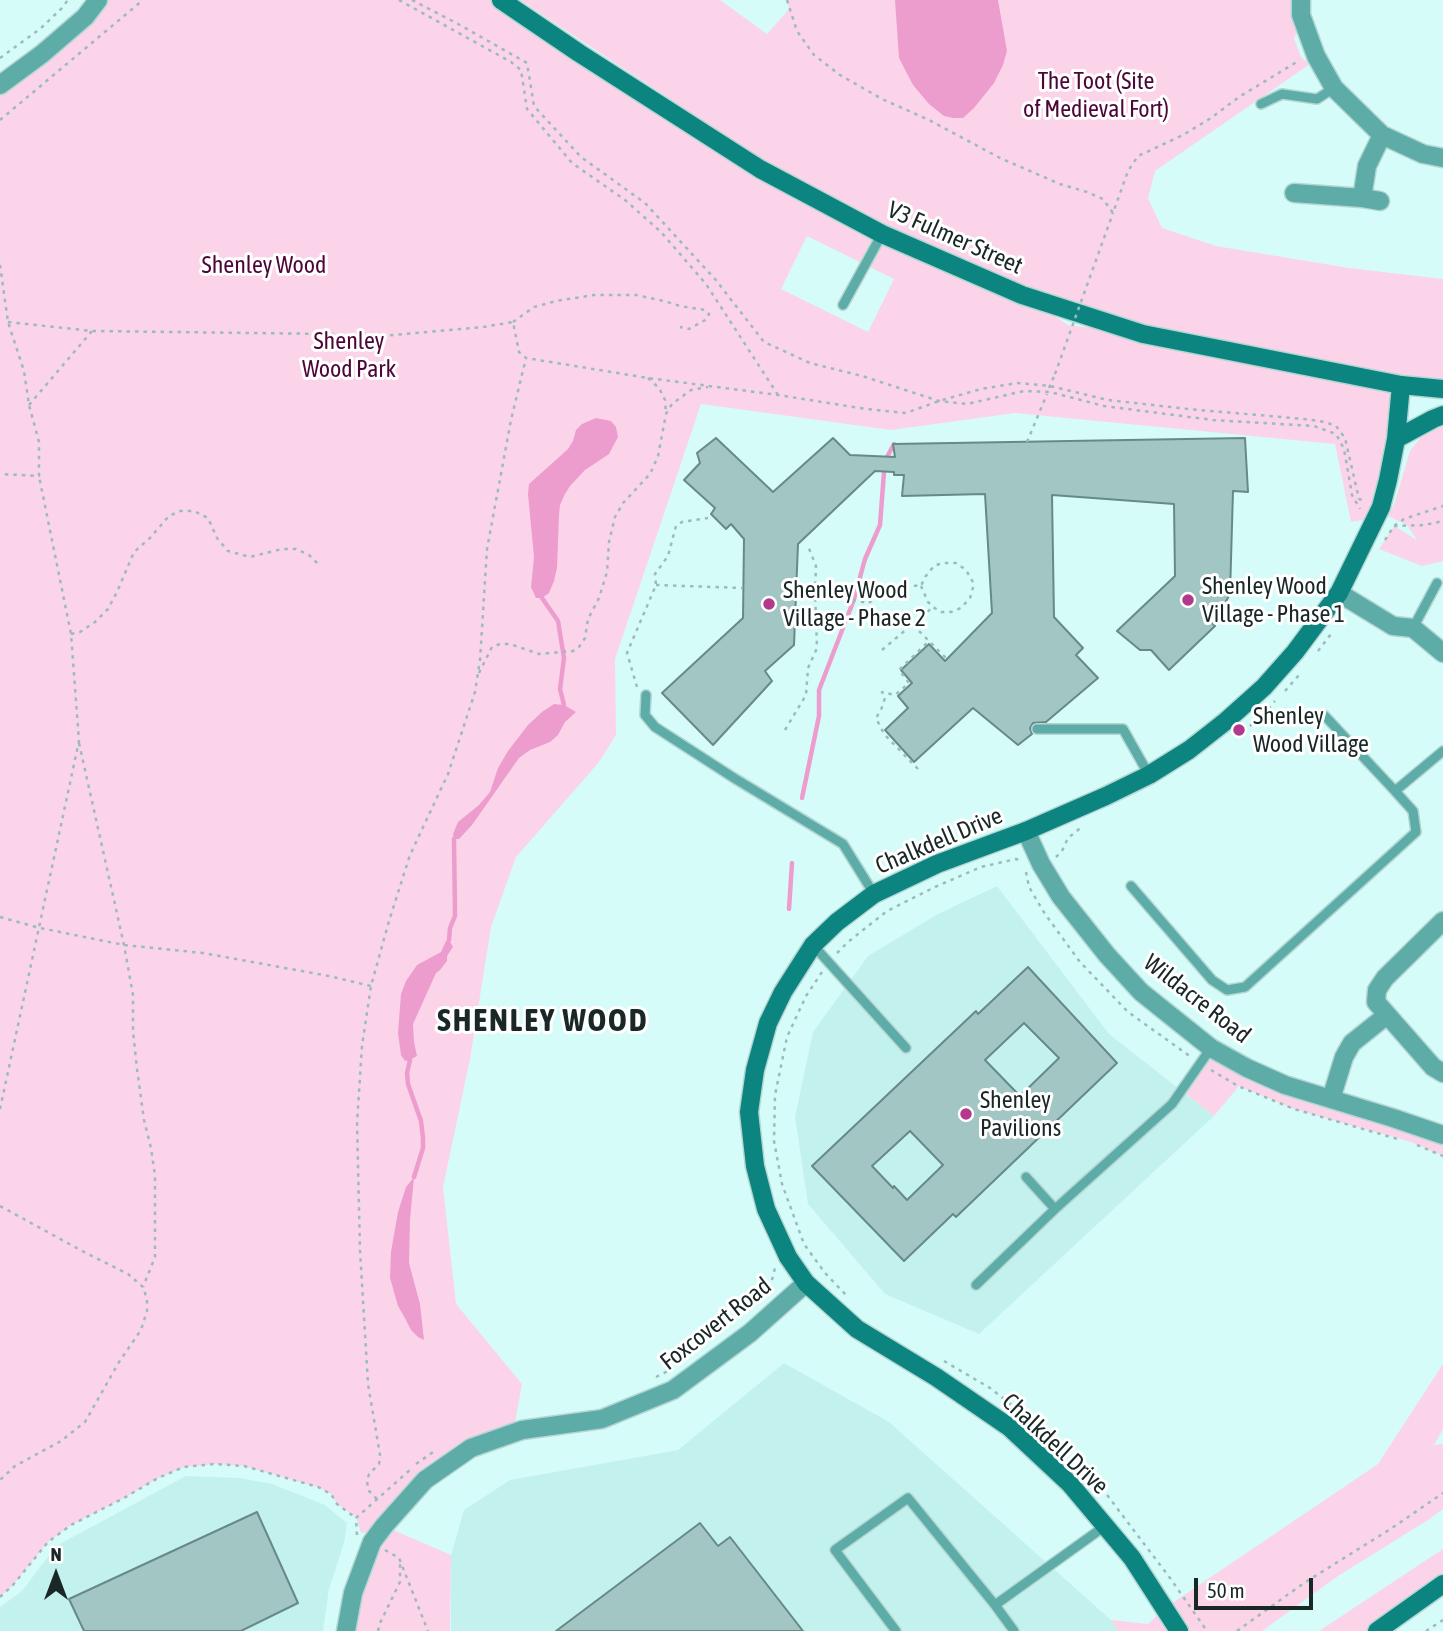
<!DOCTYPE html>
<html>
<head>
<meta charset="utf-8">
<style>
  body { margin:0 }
  #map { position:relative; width:1443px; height:1631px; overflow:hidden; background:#d6fcf9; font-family:"Asap Condensed",sans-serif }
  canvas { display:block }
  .north { position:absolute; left:21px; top:1540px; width:70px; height:70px; -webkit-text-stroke:5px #fff; paint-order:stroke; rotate:0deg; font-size:19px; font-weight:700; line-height:28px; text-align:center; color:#192726 }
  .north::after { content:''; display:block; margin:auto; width:24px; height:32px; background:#192726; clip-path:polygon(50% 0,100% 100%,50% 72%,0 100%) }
  .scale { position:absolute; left:1194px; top:1578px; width:119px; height:32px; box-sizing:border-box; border:4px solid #192726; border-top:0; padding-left:9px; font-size:21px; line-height:24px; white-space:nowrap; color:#192726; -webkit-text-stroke:5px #fff; paint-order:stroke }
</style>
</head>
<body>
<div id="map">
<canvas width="1443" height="1631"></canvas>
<div class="north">N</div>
<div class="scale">50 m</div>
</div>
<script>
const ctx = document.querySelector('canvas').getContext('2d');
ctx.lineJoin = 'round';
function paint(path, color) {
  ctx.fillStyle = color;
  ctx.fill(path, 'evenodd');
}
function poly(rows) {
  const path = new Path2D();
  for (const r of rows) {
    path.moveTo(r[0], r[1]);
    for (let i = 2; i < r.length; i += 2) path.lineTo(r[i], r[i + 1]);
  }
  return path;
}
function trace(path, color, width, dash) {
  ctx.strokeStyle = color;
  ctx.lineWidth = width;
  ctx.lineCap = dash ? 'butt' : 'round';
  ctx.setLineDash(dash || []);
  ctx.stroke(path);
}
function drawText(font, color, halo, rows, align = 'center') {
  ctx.font = font + ' "Asap Condensed",sans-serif';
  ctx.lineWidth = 6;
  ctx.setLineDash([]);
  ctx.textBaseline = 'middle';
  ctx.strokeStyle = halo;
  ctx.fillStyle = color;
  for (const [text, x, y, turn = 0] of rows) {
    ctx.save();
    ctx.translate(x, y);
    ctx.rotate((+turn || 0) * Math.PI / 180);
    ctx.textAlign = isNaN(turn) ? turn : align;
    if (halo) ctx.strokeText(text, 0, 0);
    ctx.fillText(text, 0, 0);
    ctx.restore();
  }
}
paint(poly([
  [997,886,1109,1034,1214,1116,979,1334,885,1294,808,1204,795,1117,813,1032,868,956,938,914],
  [784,1363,889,1422,1111,1620,1118,1631,451,1631,451,1555,464,1510,510,1480,678,1450],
  [186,1476,240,1478,272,1484,325,1505,347,1523,344,1543,329,1589,323,1631,0,1631,0,1607,22,1591,56,1546]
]), '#c3f2ee');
paint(poly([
  [98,0,501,0,760,169,1022,295,1068,325,1140,334,1091,310,1026,287,904,235,758,157,520,0,720,0,767,34,789,9,787,0,1295,0,1299,29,1294,38,1301,57,1310,64,1155,171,1148,198,1162,228,1216,246,1349,268,1443,279,1443,389,1401,385,1375,518,1351,522,1335,444,1015,413,891,430,701,404,615,659,616,735,599,762,516,857,491,927,470,1059,443,1187,456,1304,522,1384,514,1428,378,1521,369,1532,361,1533,356,1517,337,1504,331,1494,318,1487,244,1466,214,1464,184,1467,158,1478,124,1498,71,1525,48,1542,13,1585,0,1597,0,85],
  [807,236,894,279,868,332,781,289],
  [1443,423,1443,561,1422,566,1379,549,1394,526,1417,540,1407,525,1388,516,1394,505,1410,451,1421,437,1439,424],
  [1216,1051,1443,1135,1443,1156,1411,1142,1294,1109,1239,1086,1214,1116,1186,1094],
  [1443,1364,1443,1429,1434,1445,1443,1444,1443,1509,1428,1520,1338,1576,1262,1631,1118,1631,1111,1620,1148,1624,1165,1608,1378,1464],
  [384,1526,451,1555,450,1631,346,1631],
  [1443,1549,1443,1584,1377,1631,1319,1631]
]), '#fbd4ea');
paint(poly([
  [895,0,998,0,1007,51,1003,65,994,83,974,108,963,118,953,118,944,116,929,104,913,85,899,58],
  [596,418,611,421,616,427,618,437,609,454,585,470,570,486,565,494,560,505,559,515,557,568,554,581,549,593,542,598,536,598,531,587,534,557,528,494,529,484,568,449,573,441,576,430,582,424],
  [554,704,564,705,576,712,565,722,558,735,550,742,530,750,519,758,472,825,459,839,454,839,453,834,458,822,479,805,490,792,498,768,508,751,528,725,542,712],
  [449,940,453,947,447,956,447,961,440,970,436,973,413,1024,414,1042,417,1056,410,1060,405,1061,401,1055,398,1033,401,994,406,981,417,965,441,952,446,941],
  [414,1177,410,1220,409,1263,420,1304,424,1340,418,1337,411,1330,406,1320,398,1306,390,1278,391,1252,398,1212,406,1187]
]), '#ed9dcd');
trace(poly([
  [887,457,894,444],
  [542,598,558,621,564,658,560,689,564,705],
  [854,599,865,559,880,525,884,472],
  [802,798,819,716,819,690,853,602],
  [789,909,792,863],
  [449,940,450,928,455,916,454,839],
  [410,1060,407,1073,408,1084,421,1121,423,1138,423,1148,414,1177]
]), '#ed9dcd', 4.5);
const building = poly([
  [716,438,773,492,833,438,850,455,895,457,893,444,1245,438,1248,492,1233,491,1230,594,1224,605,1209,620,1215,626,1169,670,1151,650,1140,650,1117,631,1175,576,1174,504,1052,495,1054,617,1083,648,1076,655,1098,678,1046,722,1033,723,1030,728,1032,734,1018,745,973,708,914,762,885,730,908,708,898,696,912,683,901,670,929,644,945,661,992,613,985,494,902,496,904,475,894,475,894,472,875,471,798,544,794,645,765,671,772,681,713,745,662,693,743,618,744,539,731,524,726,529,711,514,715,508,684,480,700,463,697,453,716,438],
  [1028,967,1117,1063,956,1217,953,1214,904,1261,812,1166,976,1011,978,1014,1028,967],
  [1024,1023,1059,1058,1020,1096,985,1060,1024,1023],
  [910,1131,943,1165,907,1200,894,1186,893,1188,872,1166,910,1131],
  [257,1512,298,1603,241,1631,84,1631,69,1599,257,1512],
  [700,1523,718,1546,730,1537,803,1631,556,1631,700,1523]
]);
paint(building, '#a2c6c3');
trace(building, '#678987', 2);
const lane = poly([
  [1261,104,1282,94,1317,99,1334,88],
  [843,305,882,234],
  [1413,628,1437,583],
  [646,695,645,715,655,727,734,778,843,844,874,894],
  [1324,715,1395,791],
  [1037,729,1123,729,1149,775],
  [1131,886,1212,980,1227,990,1245,987,1416,832,1413,811,1395,791,1443,751],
  [813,945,906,1048],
  [1026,1177,1055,1209,1172,1104,1211,1048],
  [976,1285,1055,1209],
  [995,1605,1014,1631],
  [896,1631,835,1550,908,1498,995,1605,1105,1526]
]);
const street = poly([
  [1301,0,1301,15,1316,56,1334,88,1382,135,1423,154,1443,158],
  [0,85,42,54,85,17,98,0],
  [1294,193,1362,198],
  [1380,201,1362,198,1367,166,1382,135],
  [1339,593,1393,626,1413,628,1443,653],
  [1026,831,1041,864,1061,897,1107,955,1141,992,1211,1048,1247,1068,1285,1085,1393,1118,1443,1135],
  [1443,921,1385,978,1377,990,1376,1002,1433,1067,1443,1073],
  [1331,1099,1344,1057,1352,1043,1387,1015],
  [346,1631,353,1593,372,1542,384,1526,425,1480,471,1448,522,1430,602,1419,673,1390,750,1333,806,1283]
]);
const secondary = poly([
  [501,0,579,53,760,169,882,234,1022,295,1143,334,1401,385,1443,389],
  [1396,439,1433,419,1443,415],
  [1179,1631,1132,1558,1070,1484,1009,1427,936,1377,857,1329,806,1283,788,1257,766,1209,755,1166,749,1112,755,1070,768,1023,783,992,813,945,837,922,874,894,937,864,1026,831,1106,796,1149,775,1189,750,1226,721,1264,687,1295,652,1339,593,1381,507,1388,480,1396,439,1401,385],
  [1377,1631,1443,1584]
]);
trace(lane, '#b4d6d3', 12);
trace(street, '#b4d6d3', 21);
trace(secondary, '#b4d6d3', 21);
trace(poly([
  [399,0,511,62,521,70,527,109,572,163,625,200,661,232,706,284,778,395],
  [412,0,460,25,527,63,534,106,581,157,645,203,715,279,764,342,810,363,862,376,939,401,967,404,1024,391,1050,392,1104,406,1213,420,1314,426,1336,434,1344,449,1352,495,1360,509],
  [787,0,797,31,814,55,840,75,882,99,929,120,1000,158,1060,184,1087,192,1103,199,1113,213,1128,171,1138,156,1183,135,1211,118,1239,97,1295,63,1299,59],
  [0,58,40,29,61,9,68,0],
  [0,120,143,0],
  [0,265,8,322,24,371,29,405,39,442,39,476,0,474],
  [8,322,92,331,333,334,381,336,483,327,513,322,519,352,526,358,648,378,778,395,866,409,906,413,939,401,981,389,1017,383,1050,386,1108,400,1188,409,1304,419,1325,422,1336,426,1345,438,1359,499,1366,501],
  [513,322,534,307,556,301,594,295,636,295,664,301,680,306,705,310,709,314,707,319,689,329,680,327],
  [648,378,659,388,665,400,666,414],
  [1049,388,1055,374],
  [29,405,92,331],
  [1027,442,1047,394],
  [1394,526,1425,525,1443,521],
  [1385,540,1394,526,1404,519,1443,506],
  [656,585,743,588],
  [796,590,834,591,841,598,869,603,886,588,894,585,921,586,925,577,934,566,942,563,956,563,966,570,974,584,970,598,961,608,951,612,941,612,933,607,928,602,921,586],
  [913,625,947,659],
  [71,634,80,632,95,622,108,609,117,592,134,552,150,538,168,517,179,511,194,511,208,518,217,538,228,551,250,557,282,549,296,549,309,555,319,565],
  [882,650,933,607],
  [1318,651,1331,634],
  [479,673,492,647,500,644,510,644,539,654,573,651,579,647,585,638,588,619,599,598,607,572,609,542,615,517,623,503,650,474,655,463,658,456,666,414,672,404,691,390,708,387],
  [637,687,627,653,656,585,655,574,668,556,676,526,682,522,708,518],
  [1285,691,1299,675],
  [785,730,806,695,808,668,817,648,815,591,816,566,808,546],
  [1236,736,1258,720,1275,701],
  [79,743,124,945,133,995,133,1031,137,1069,144,1120,151,1148,155,1176,155,1257,143,1287],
  [918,769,884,734,876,718,881,710,885,698,882,692,895,695,909,683,899,670,929,641],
  [1056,857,1062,851,1068,838,1083,826],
  [1026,872,1029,887,1045,914,1080,962,1128,1012,1191,1057],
  [0,917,40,928,124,945,203,953,329,976,371,986],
  [837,953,848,942,887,911,935,887,981,867,1016,859,1021,861],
  [822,972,806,996,787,1037,775,1095,774,1141,782,1184,804,1244,825,1273,846,1295],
  [1211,1070,1238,1086,1294,1109,1401,1140],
  [0,1109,79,741,71,634,39,476],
  [1417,1145,1443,1156],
  [0,1206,84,1252,128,1274,143,1287,147,1299,147,1311,141,1330,119,1362,85,1422,61,1441,15,1466,0,1480],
  [944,1361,990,1388,1049,1434,1101,1487,1170,1578,1207,1631],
  [656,1377,668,1371,770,1288,775,1268],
  [416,1464,436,1450],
  [377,1499,369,1491,367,1482,369,1474,379,1464,380,1455,368,1384,360,1250,357,1123,362,1046,371,986,389,921,410,855,448,774,475,692,480,660,487,549,511,420,526,358],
  [357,1535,356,1518,411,1469],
  [385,1550,399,1558,428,1631],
  [0,1597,13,1585,48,1542,71,1525,124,1498,158,1478,184,1467,214,1464,244,1466,318,1487,331,1494,337,1504,356,1518],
  [378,1631,380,1623,400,1582,400,1562],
  [1237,1631,1304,1583,1392,1528,1443,1493],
  [1426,1631,1443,1620]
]), '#9cbbb9', 2.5, [3.5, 5]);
trace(lane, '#5eaca7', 9);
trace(street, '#5eaca7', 18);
trace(secondary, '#0c8480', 18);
trace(poly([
  [1055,374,1113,213]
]), '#9cbbb9', 2.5, [3.5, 5]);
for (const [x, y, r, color] of [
  [1188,600,7,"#b3398c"],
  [769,604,7,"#b3398c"],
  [1239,730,7,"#b3398c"],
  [966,1114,7,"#b3398c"]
]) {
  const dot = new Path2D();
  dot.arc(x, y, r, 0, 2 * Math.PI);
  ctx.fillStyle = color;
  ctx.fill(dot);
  trace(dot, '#fff', 2.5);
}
drawText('24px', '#4c0638', '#fff', [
  ["The Toot (Site",1096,81],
  ["of Medieval Fort)",1096,109],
  ["Shenley Wood",264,265],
  ["Shenley",349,341],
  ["Wood Park",349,369]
]);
drawText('24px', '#192726', '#fff', [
  ["V3 Fulmer Street",955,238,24],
  ["Chalkdell Drive",939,841,-23],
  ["Wildacre Road",1197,999,38],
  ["Foxcovert Road",716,1324,-38],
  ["Chalkdell Drive",1055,1444,43]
]);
drawText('24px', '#192726', '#fff', [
  ["Shenley Wood",1202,586],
  ["Village - Phase 1",1202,614],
  ["Shenley Wood",783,590],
  ["Village - Phase 2",783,618],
  ["Shenley",1253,716],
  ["Wood Village",1253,744],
  ["Shenley",980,1100],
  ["Pavilions",980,1128]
], 'left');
ctx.letterSpacing = '2px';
drawText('bold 32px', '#192726', '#fff', [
  ["SHENLEY WOOD",543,1021]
]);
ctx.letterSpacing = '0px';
</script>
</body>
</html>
